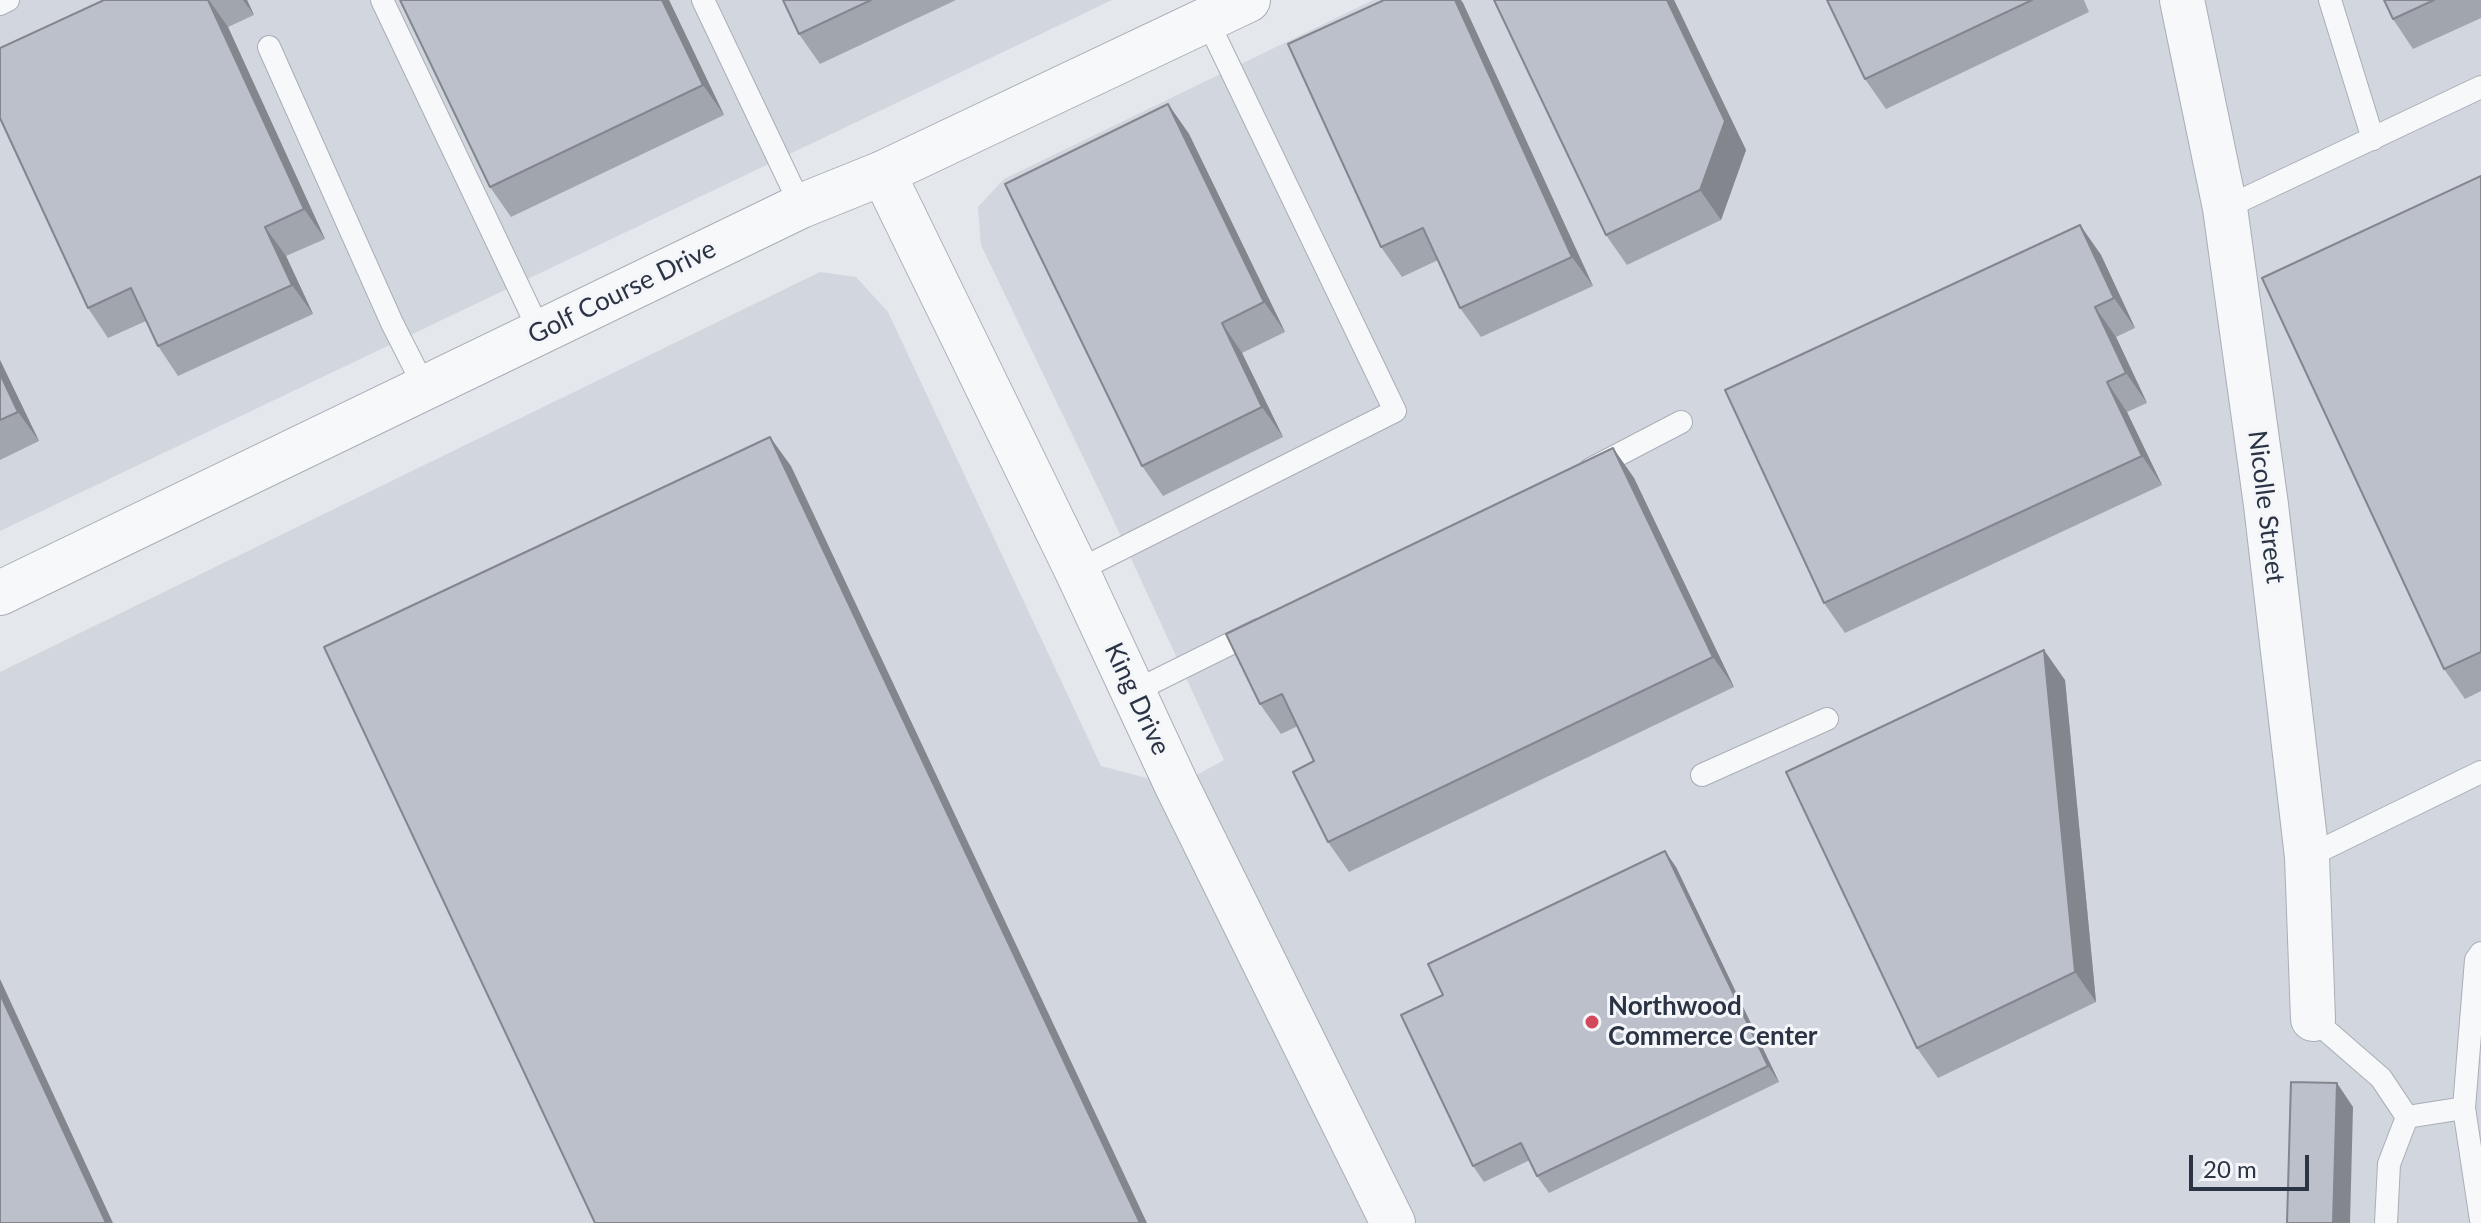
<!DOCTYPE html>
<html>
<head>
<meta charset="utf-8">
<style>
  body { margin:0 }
  #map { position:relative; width:2481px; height:1223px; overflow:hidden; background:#e4e7ec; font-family:Lato,sans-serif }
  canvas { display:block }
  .scale { position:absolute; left:2189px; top:1155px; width:120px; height:36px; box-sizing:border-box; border:4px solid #2b3445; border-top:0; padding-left:10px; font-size:24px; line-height:28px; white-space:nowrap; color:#2b3445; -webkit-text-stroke:6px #f4f6f9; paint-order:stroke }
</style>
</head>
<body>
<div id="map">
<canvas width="2481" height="1223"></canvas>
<div class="scale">20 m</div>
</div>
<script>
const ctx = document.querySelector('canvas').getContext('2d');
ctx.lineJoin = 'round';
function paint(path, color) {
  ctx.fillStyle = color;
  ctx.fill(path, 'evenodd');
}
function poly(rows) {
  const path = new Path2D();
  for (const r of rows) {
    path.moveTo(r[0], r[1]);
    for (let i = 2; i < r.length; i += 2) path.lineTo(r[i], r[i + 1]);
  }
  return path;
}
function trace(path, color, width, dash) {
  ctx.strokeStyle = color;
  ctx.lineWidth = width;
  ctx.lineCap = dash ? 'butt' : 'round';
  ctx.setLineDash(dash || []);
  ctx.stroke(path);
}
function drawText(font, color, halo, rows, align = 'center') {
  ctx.font = font + ' Lato,sans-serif';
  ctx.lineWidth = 6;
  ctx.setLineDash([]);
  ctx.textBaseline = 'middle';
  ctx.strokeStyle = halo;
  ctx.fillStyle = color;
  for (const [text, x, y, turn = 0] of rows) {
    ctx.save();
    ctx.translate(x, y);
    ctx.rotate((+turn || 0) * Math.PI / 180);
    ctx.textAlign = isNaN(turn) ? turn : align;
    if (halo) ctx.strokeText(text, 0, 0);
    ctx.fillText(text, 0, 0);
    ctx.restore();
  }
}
paint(poly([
  [0,0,1112,0,0,531],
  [1373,0,2481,0,2481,1223,0,1223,0,672,820,272,856,277,888,312,1101,766,1177,786,1224,760,1111,515,981,245,978,207,1004,179]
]), '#d2d6de');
const service = poly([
  [382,0,540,332],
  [703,0,801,206],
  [2330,0,2373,139],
  [0,4,8,0],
  [269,47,392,323,425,388],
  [2225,208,2481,87],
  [1591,469,1681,422],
  [1077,571,1395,411,1207,20],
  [1133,692,1258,630],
  [1702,775,1827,719],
  [2307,857,2481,772],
  [2313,1019,2381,1078,2407,1117,2389,1164,2386,1223],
  [2464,1108,2481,1220],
  [2407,1117,2464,1108,2476,960,2481,953]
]);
const minor = poly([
  [2182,0,2225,208,2266,505,2307,857,2313,1019],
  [883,173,1077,571,1177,786,1393,1223]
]);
const tertiary = poly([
  [0,593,801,206,883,173,1248,0]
]);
trace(service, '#a9aeb7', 24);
trace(minor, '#a9aeb7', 46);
trace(tertiary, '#a9aeb7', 46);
trace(service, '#f7f8fa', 22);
trace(minor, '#f7f8fa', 44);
trace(tertiary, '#f7f8fa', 44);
paint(poly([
  [104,0,247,0,254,15,228,27,325,239,286,256,313,314,178,376,158,346,146,321,108,338,88,308],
  [400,0,669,0,724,115,511,217,490,187],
  [783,0,956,0,820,64,799,34],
  [1494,0,1674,0,1746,150,1721,220,1627,265,1606,235],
  [1827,0,2084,0,2089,12,1886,109,1865,79],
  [2384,0,2481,0,2481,18,2413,49,2393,19],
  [1463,3,1593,286,1481,337,1460,308,1438,260,1402,277,1381,247],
  [1168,104,1189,134,1285,332,1242,353,1283,437,1163,496,1142,466],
  [2481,176,2481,691,2465,699,2444,669],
  [2080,225,2101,255,2135,328,2116,337,2147,403,2127,412,2162,485,1845,633,1824,603],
  [0,360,39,441,0,460],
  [1613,448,1634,478,1734,687,1349,872,1328,842,1314,761,1298,726,1281,734,1260,704],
  [2065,680,2096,1002,1938,1078,1917,1048],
  [1676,867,1779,1082,1549,1193,1537,1176,1530,1160,1484,1182,1473,1166,1443,995]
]), '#a1a5ae');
paint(poly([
  [209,0,228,27,325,239,304,209],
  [243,0,247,0,254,15],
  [662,0,669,0,724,115,703,85],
  [1455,0,1461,0,1463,3,1593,286,1572,257],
  [1667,0,1674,0,1746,150,1721,220,1700,190],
  [1168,104,1189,134,1285,332,1264,302],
  [2080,225,2101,255,2135,328,2114,298],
  [265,227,286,256,313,314,292,285],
  [2095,307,2116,337,2147,403,2126,373],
  [1222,323,1242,353,1283,437,1262,407],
  [0,360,39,441,18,412,0,374],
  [2107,382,2127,412,2162,485,2142,456],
  [770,437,791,466,1147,1223,1140,1223],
  [1613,448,1634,478,1734,687,1713,657],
  [2044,650,2065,680,2096,1002,2075,972],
  [1665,851,1676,867,1779,1082,1768,1066],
  [0,979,113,1223,106,1223,0,994],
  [2337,1083,2353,1107,2350,1223,2333,1223]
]), '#83868d');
const building = poly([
  [104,0,208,0,304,209,265,227,292,285,158,346,131,288,88,308,0,118,0,48,104,0],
  [400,0,662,0,703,85,490,187,400,0],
  [783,0,871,0,799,34,783,0],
  [1384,0,1455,0,1572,257,1460,308,1423,228,1381,247,1288,44,1384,0],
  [1494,0,1667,0,1725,121,1700,190,1606,235,1494,0],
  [1827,0,2032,0,1865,79,1827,0],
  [2384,0,2434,0,2393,19,2384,0],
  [1168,104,1264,302,1222,323,1262,407,1142,466,1005,184,1168,104],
  [2481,176,2481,652,2444,669,2262,278,2481,176],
  [2080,225,2114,298,2095,307,2126,373,2107,382,2142,456,1824,603,1725,390,2080,225],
  [0,374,18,412,0,420,0,374],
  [770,437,1140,1223,595,1223,324,647,770,437],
  [1613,448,1713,657,1328,842,1293,772,1314,761,1282,694,1260,704,1226,634,1613,448],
  [2044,650,2075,972,1917,1048,1786,772,2044,650],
  [1665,851,1768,1066,1537,1176,1521,1143,1473,1166,1401,1015,1443,995,1428,964,1665,851],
  [0,994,106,1223,0,1223,0,994],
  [2291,1082,2337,1083,2333,1223,2287,1223,2291,1082]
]);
paint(building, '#bbc0ca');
trace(building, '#83868d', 2);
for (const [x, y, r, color] of [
  [1592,1022,8,"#d1495b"]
]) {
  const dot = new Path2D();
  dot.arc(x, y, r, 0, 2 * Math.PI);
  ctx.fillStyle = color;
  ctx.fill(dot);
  trace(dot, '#f4f6f9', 3);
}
drawText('26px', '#2b3445', '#f4f6f9', [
  ["Golf Course Drive",622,292,-26],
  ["Nicolle Street",2266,507,83],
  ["King Drive",1137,699,65]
]);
drawText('bold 26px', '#2b3445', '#f4f6f9', [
  ["Northwood",1608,1007],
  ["Commerce Center",1608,1037]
], 'left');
</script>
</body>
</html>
